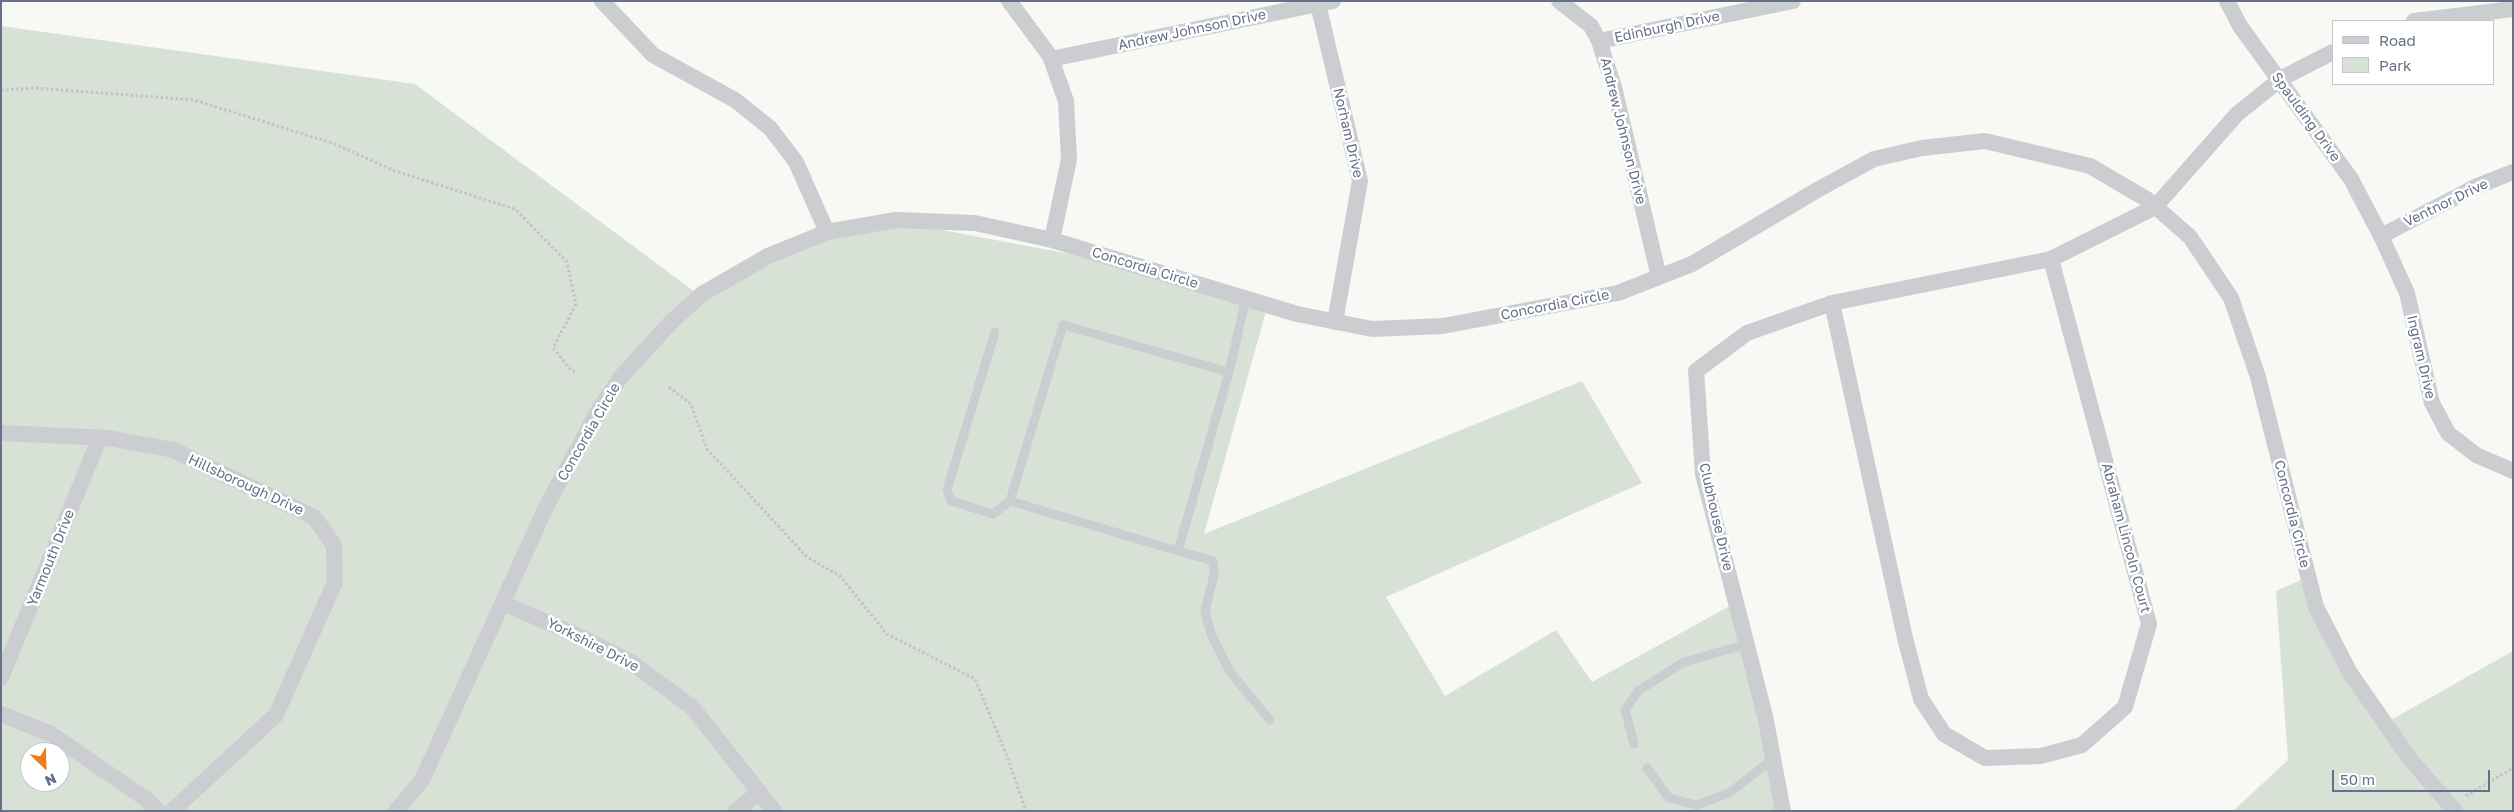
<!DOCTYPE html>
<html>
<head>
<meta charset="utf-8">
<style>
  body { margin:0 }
  #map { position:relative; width:2514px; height:812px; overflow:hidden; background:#f8f8f5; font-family:"Golos Text",sans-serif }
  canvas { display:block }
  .frame { position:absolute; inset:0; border:2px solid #657188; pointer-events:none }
  .legend { position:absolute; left:2332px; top:20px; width:162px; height:65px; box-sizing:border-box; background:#fff; border:1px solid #c1c6cf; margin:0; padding:6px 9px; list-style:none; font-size:15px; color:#657188 }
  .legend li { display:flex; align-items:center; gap:10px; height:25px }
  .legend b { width:25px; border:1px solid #c1c6cf }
  .north { position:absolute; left:20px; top:742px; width:50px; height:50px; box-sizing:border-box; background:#fff; border:1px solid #c1c6cf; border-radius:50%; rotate:156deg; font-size:14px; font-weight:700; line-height:20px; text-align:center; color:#657188 }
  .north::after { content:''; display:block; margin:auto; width:18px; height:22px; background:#ef7b1f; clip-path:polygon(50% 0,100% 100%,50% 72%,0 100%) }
  .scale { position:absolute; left:2332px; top:770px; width:158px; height:22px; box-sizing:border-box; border:2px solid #657188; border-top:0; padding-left:6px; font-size:15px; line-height:18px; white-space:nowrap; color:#657188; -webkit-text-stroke:4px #fff; paint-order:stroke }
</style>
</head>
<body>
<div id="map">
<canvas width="2514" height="812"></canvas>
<div class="frame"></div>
<ul class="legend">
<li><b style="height:6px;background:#cbcdd1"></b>Road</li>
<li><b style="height:14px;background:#d8e1d6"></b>Park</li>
</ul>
<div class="north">N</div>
<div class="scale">50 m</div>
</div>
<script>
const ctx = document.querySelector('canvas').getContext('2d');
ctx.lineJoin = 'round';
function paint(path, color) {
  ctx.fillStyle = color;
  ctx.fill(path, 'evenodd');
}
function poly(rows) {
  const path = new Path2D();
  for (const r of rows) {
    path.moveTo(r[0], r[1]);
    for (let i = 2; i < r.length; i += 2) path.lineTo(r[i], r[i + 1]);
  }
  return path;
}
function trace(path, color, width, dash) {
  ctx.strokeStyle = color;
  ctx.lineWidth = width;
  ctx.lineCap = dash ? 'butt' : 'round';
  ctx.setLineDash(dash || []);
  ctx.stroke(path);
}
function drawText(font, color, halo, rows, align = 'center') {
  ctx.font = font + ' "Golos Text",sans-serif';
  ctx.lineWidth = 5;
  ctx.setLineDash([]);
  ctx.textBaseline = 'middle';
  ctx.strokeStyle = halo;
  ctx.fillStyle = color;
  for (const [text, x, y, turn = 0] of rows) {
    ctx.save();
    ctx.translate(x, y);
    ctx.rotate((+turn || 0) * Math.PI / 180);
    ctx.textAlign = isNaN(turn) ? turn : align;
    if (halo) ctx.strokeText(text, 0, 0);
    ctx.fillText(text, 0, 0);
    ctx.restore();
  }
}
paint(poly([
  [1,26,415,84,695,292,878,218,1188,276,1268,304,1204,534,1582,381,1642,483,1386,597,1445,696,1556,630,1592,682,1735,603,1777,811,1,811],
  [30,752,60,752,60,782,30,782],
  [2301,580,2382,725,2513,651,2513,811,2233,811,2288,760,2276,591]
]), '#d8e1d6');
trace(poly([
  [1,90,35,88,194,100,335,144,395,171,515,209,567,262,576,304,553,348,572,371,578,371],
  [669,387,691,404,707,449,807,557,840,576,887,634,975,679,1007,756,1026,811],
  [2466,796,2513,768]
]), '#c1c3c6', 3, [2.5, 2.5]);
trace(poly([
  [995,332,947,490,951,501,993,514,1010,501],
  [1229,372,1063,325,1010,501,1178,551,1229,372,1246,298],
  [1178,551,1213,561,1214,574,1205,611,1211,634,1230,672,1270,720],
  [1634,744,1625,710,1638,691,1684,662,1747,644],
  [1647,768,1669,798,1697,805,1729,793,1773,759]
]), '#cbcdd1', 9);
trace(poly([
  [602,1,653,55,735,100,770,128,796,162,827,232],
  [1009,1,1050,56,1066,101,1069,159,1052,240],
  [1559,1,1591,26,1599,41,1614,87,1659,277],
  [2227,1,2240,26,2351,179,2381,236,2407,293,2432,403,2448,433,2476,455,2513,471],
  [1318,4,1360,181,1335,322],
  [2414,21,2513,9],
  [1599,41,1793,1],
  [1051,59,1333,1],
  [2381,236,2475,187,2513,172],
  [1832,303,1905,638,1921,699,1944,734,1985,758,2041,756,2082,745,2125,707,2149,624,2051,259],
  [1,433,108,438,173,450,314,517,334,545,335,582,276,715,172,811],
  [503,603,581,637,632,663,692,707,774,811],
  [1,678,100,437],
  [1,714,51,734,146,799,158,811],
  [396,811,422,780,546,507,598,411,620,378,672,321,702,294,768,256,827,232,896,220,975,223,1052,240,1297,314,1372,329,1443,326,1618,293,1692,264,1819,189,1874,159,1922,148,1985,141,2090,166,2148,200,2190,237,2231,298,2258,377,2316,607,2350,673,2410,759,2455,811],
  [736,811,759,792],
  [1783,811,1765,716,1703,474,1696,371,1747,333,1832,303,2051,259,2155,207,2237,114,2282,78,2333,52]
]), '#cbcdd1', 16);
drawText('14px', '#657188', '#fff', [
  ["Edinburgh Drive",1667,27,-12],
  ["Andrew Johnson Drive",1192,30,-12],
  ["Spaulding Drive",2306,117,54],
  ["Andrew Johnson Drive",1623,131,76],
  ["Norham Drive",1348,133,77],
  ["Ventnor Drive",2446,203,-26],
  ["Concordia Circle",1145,268,17],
  ["Concordia Circle",1555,305,-11],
  ["Ingram Drive",2421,357,77],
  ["Concordia Circle",589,432,-60],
  ["Hillsborough Drive",246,485,25],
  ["Concordia Circle",2292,514,76],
  ["Clubhouse Drive",1716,517,77],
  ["Abraham Lincoln Court",2126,538,75],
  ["Yarmouth Drive",51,558,-68],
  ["Yorkshire Drive",593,645,27]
]);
</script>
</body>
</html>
